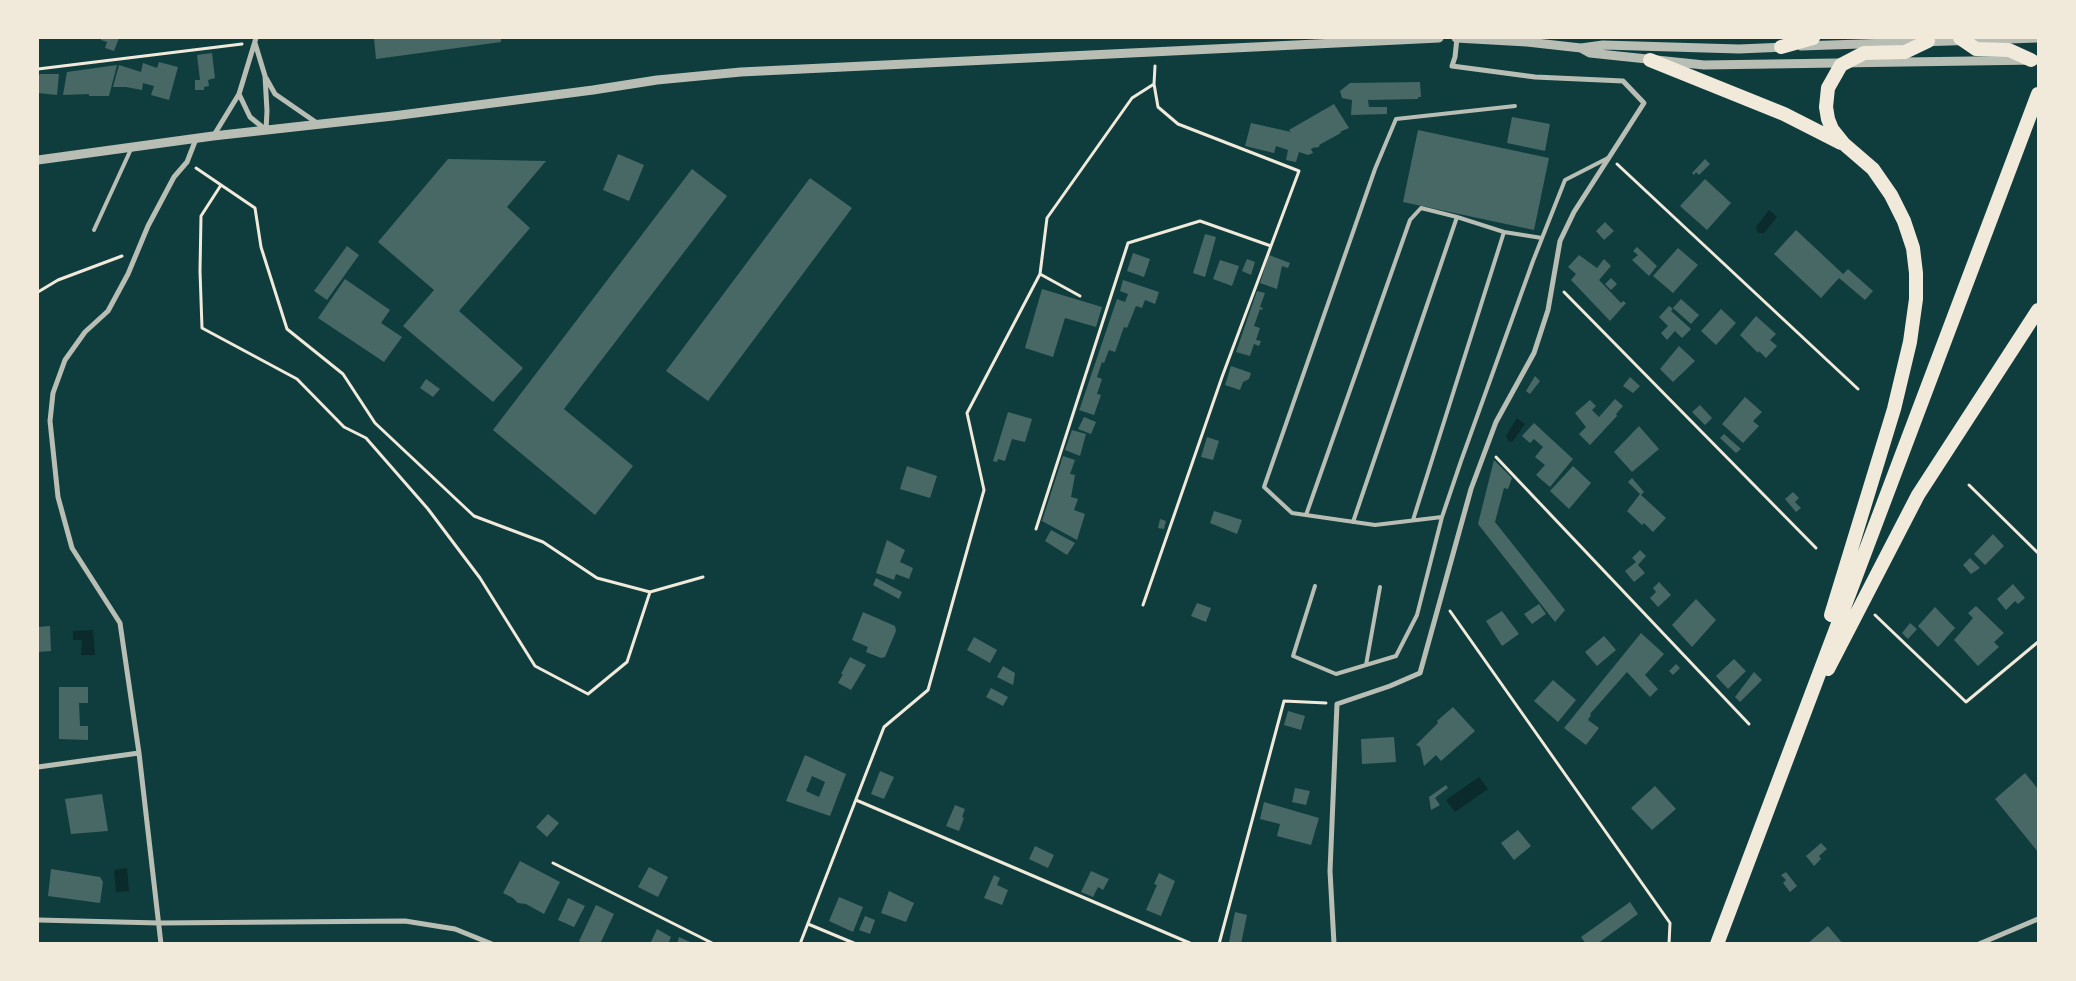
<!DOCTYPE html>
<html>
<head>
<meta charset="utf-8">
<style>
  body { margin:0 }
  #map { position:relative; width:2076px; height:981px; overflow:hidden; background:#0f3d3e; font-family:Mulish,sans-serif }
  canvas { display:block }
  .frame { position:absolute; inset:0; border:39px solid #f1e9da; pointer-events:none }
</style>
</head>
<body>
<div id="map">
<canvas width="2076" height="981"></canvas>
<div class="frame"></div>
</div>
<script>
const ctx = document.querySelector('canvas').getContext('2d');
ctx.lineJoin = 'round';
function paint(path, color) {
  ctx.fillStyle = color;
  ctx.fill(path, 'evenodd');
}
function poly(rows) {
  const path = new Path2D();
  for (const r of rows) {
    path.moveTo(r[0], r[1]);
    for (let i = 2; i < r.length; i += 2) path.lineTo(r[i], r[i + 1]);
  }
  return path;
}
function trace(path, color, width, dash) {
  ctx.strokeStyle = color;
  ctx.lineWidth = width;
  ctx.lineCap = dash ? 'butt' : 'round';
  ctx.setLineDash(dash || []);
  ctx.stroke(path);
}
paint(poly([
  [1769,210,1777,217,1764,233,1758,233,1756,227],
  [1517,418,1525,424,1513,441,1509,442,1506,436],
  [93,630,95,655,81,655,82,640,73,640,73,631],
  [1479,777,1488,789,1455,812,1446,800],
  [127,868,129,891,116,892,114,870]
]), '#0a2a2b');
paint(poly([
  [101,38,119,38,114,51,105,48,107,42,101,40],
  [374,38,501,38,501,42,376,59],
  [212,53,215,78,208,80,209,86,204,87,204,90,195,90,195,80,200,80,197,55],
  [159,62,178,67,169,100,151,95,154,86,143,83,142,90,126,87,113,87,119,65,141,72,143,63,157,68],
  [117,65,109,96,89,96,89,94,63,95,67,72],
  [40,74,59,74,57,95,38,93,38,76],
  [1420,82,1421,97,1418,97,1418,99,1368,100,1369,107,1387,107,1387,114,1351,115,1352,100,1342,98,1340,91,1350,83],
  [1334,104,1349,128,1340,132,1341,133,1319,145,1320,146,1316,148,1315,147,1311,149,1313,153,1308,155,1299,152,1296,162,1286,160,1288,150,1276,146,1274,153,1245,146,1251,123,1291,132,1289,130],
  [1512,117,1550,124,1545,151,1507,143],
  [1418,130,1549,158,1534,230,1403,202],
  [618,154,644,165,629,201,603,190],
  [448,159,546,161,507,207,530,228,459,311,523,368,493,402,403,326,434,290,378,242],
  [1705,159,1710,164,1699,175,1696,172,1694,175,1692,173],
  [692,169,727,196,564,409,633,466,595,515,493,430],
  [810,178,852,208,708,401,666,371],
  [1705,179,1731,203,1707,230,1680,206],
  [1605,222,1614,231,1604,240,1596,231],
  [1796,230,1843,274,1848,269,1873,291,1865,300,1839,278,1821,298,1774,254],
  [1205,234,1216,237,1205,277,1193,273],
  [347,246,359,255,327,300,314,291],
  [1637,247,1657,266,1649,276,1632,260,1638,255,1633,251],
  [1678,248,1698,265,1673,293,1653,276],
  [1133,253,1150,259,1144,277,1127,271],
  [1269,255,1290,263,1288,268,1282,266,1277,289,1260,283],
  [1579,255,1597,268,1604,259,1611,266,1599,280,1621,303,1623,301,1626,303,1610,321,1571,280,1576,274,1568,267],
  [1247,259,1255,262,1251,275,1242,271],
  [1220,260,1239,266,1232,286,1213,279],
  [1611,278,1617,284,1611,290,1605,284],
  [345,279,390,310,381,323,402,337,384,362,318,318],
  [1123,280,1159,292,1155,304,1145,300,1142,308,1136,306,1127,328,1124,327,1115,352,1109,350,1104,363,1102,362,1097,377,1102,379,1097,394,1101,395,1094,415,1079,410,1080,408,1117,299,1125,302,1128,294,1120,291],
  [1042,289,1102,307,1096,327,1065,318,1053,357,1025,348],
  [1257,291,1265,293,1260,307,1263,308,1262,310,1260,309,1254,326,1260,328,1256,340,1261,341,1259,346,1254,344,1250,356,1236,352],
  [1681,299,1699,315,1691,324,1673,308],
  [1669,306,1673,309,1671,311,1691,329,1682,338,1675,331,1667,340,1661,333,1668,326,1659,317],
  [1721,309,1736,323,1716,345,1701,331],
  [1756,316,1776,334,1770,340,1777,346,1766,358,1759,351,1758,353,1740,335],
  [1679,346,1695,361,1673,382,1660,369],
  [1231,366,1251,373,1249,379,1243,382,1240,390,1225,385],
  [1535,376,1540,381,1530,394,1526,391],
  [1630,377,1640,386,1633,393,1623,386],
  [426,379,440,389,433,397,420,388],
  [1745,397,1762,412,1753,421,1759,426,1743,443,1722,424],
  [1615,399,1623,406,1616,414,1617,416,1590,445,1579,434,1586,427,1575,413,1590,400,1596,406,1592,410,1599,417],
  [1700,405,1712,418,1705,425,1692,412],
  [1008,412,1032,419,1025,442,1012,439,1005,461,998,459,997,462,993,461],
  [1084,417,1096,422,1091,434,1078,429],
  [1534,423,1573,459,1550,487,1536,475,1545,465,1535,457,1543,447,1534,439,1530,443,1522,436],
  [1639,426,1659,449,1632,472,1614,452],
  [1072,430,1086,434,1080,456,1065,450],
  [1724,434,1741,449,1736,453,1720,438],
  [1207,437,1219,441,1213,460,1201,457],
  [1063,456,1075,460,1070,474,1075,475,1071,497,1078,499,1074,510,1085,514,1077,540,1042,521],
  [1494,460,1512,478,1508,489,1504,488,1495,522,1565,610,1555,622,1478,524],
  [907,466,937,476,930,498,900,489],
  [1573,466,1591,483,1569,509,1550,491],
  [1632,478,1644,492,1641,495,1628,482],
  [1793,492,1799,498,1795,502,1801,508,1796,512,1785,499],
  [1640,494,1666,518,1653,532,1644,523,1642,525,1627,511],
  [1214,511,1242,520,1237,534,1210,523],
  [1160,519,1166,521,1164,529,1158,528],
  [1051,530,1075,543,1067,555,1045,541],
  [1993,534,2004,546,1985,565,1974,554],
  [887,540,905,550,900,562,913,568,909,579,896,574,894,580,876,573],
  [1640,550,1646,556,1638,565,1645,573,1634,582,1625,571,1636,562,1632,558],
  [1970,558,1980,568,1971,574,1963,565],
  [876,578,902,592,899,599,873,585],
  [1659,582,1671,595,1658,607,1650,598,1656,592,1653,588],
  [2013,584,2025,598,2018,604,2015,601,2006,610,1997,599],
  [1696,599,1716,620,1692,647,1672,625],
  [1197,603,1211,608,1206,622,1191,616],
  [1539,604,1546,614,1532,624,1524,614],
  [1976,606,2004,633,1994,642,1999,647,1978,666,1954,640,1973,618,1968,613],
  [1935,607,1955,628,1938,647,1918,626],
  [1502,611,1519,634,1502,646,1486,621],
  [863,612,895,626,896,631,885,657,881,658,866,652,868,647,852,640],
  [1910,623,1917,629,1908,639,1902,633],
  [50,626,51,651,38,652,38,627],
  [1641,633,1664,654,1645,675,1658,689,1650,697,1627,672,1590,714,1591,715,1588,720,1599,728,1586,745,1564,728],
  [1604,636,1616,650,1597,666,1585,652],
  [974,637,997,650,990,663,967,650],
  [850,657,866,665,851,690,838,683,843,674,841,674],
  [1734,659,1746,671,1728,689,1716,676],
  [1676,664,1680,668,1673,675,1669,671],
  [1003,666,1015,673,1013,685,997,677],
  [1754,672,1762,680,1740,702,1735,697],
  [1553,680,1576,700,1558,722,1534,701],
  [59,687,88,687,88,703,79,703,80,726,88,726,88,740,59,739],
  [991,688,1008,697,1003,706,986,697],
  [1453,707,1475,731,1441,761,1436,755,1424,766,1420,747,1416,745,1438,723,1437,721],
  [1288,711,1305,716,1301,730,1284,725],
  [1394,737,1396,762,1362,764,1361,739],
  [805,755,846,774,830,816,786,801],
  [812,776,825,782,819,797,806,791],
  [880,771,894,777,884,799,871,794],
  [2025,773,2038,789,2038,852,1995,799],
  [1446,785,1448,788,1435,798,1440,805,1431,810,1429,797],
  [1655,786,1676,809,1652,830,1631,808],
  [1295,788,1310,791,1306,805,1292,802],
  [102,794,108,831,71,834,65,799],
  [1264,802,1319,818,1311,845,1277,836,1280,824,1260,819],
  [955,805,965,809,962,817,964,818,959,831,946,826],
  [548,814,559,823,547,837,536,827],
  [1518,830,1531,846,1514,860,1501,843],
  [1821,843,1827,849,1819,856,1821,859,1814,866,1806,856],
  [1035,846,1054,855,1048,868,1029,859],
  [520,861,560,882,544,914,526,904,518,903,513,898,503,893],
  [649,867,668,877,658,897,638,887],
  [51,869,100,877,103,882,100,903,48,896],
  [1091,871,1109,879,1103,890,1098,887,1093,897,1081,892],
  [1786,872,1797,886,1790,892,1783,883,1786,880,1781,875],
  [1159,873,1175,881,1161,916,1146,910,1157,885,1154,884],
  [994,875,1000,878,997,885,1008,890,1002,905,984,898],
  [889,891,914,903,906,922,881,913],
  [839,897,863,907,853,932,829,921],
  [568,898,585,906,574,927,558,920],
  [1630,902,1638,914,1597,944,1586,944,1581,937],
  [596,905,614,914,600,944,583,944,579,941],
  [1235,912,1247,915,1241,944,1229,942],
  [865,916,875,920,870,934,859,930],
  [1828,926,1843,944,1807,944],
  [657,929,671,937,668,944,650,944],
  [679,937,690,942,690,944,677,944]
]), '#486865');
trace(poly([
  [38,69,242,44],
  [1617,164,1858,389],
  [196,168,255,208,261,247,287,329,343,374,375,423,474,516,543,542,597,578,650,592,703,577],
  [221,185,201,216,200,271,202,328,297,379,344,427,366,438,428,509,480,578,535,666,588,694,627,662,650,592],
  [38,292,58,280,122,256],
  [1564,292,1816,548],
  [1080,296,1040,274,1047,218,1132,98,1154,84],
  [1496,457,1749,724],
  [1969,485,2038,553],
  [1036,529,1128,243,1200,221,1271,246],
  [1143,605,1222,377,1299,171,1178,124,1158,107,1154,84,1155,66],
  [1450,611,1670,923,1669,944],
  [1875,615,1966,702,2038,642],
  [856,800,1192,944],
  [553,863,714,944],
  [808,924,856,944],
  [800,944,884,727,928,690,984,490,967,413,1040,274],
  [1219,944,1284,701,1326,703]
]), '#f1e9da', 3);
trace(poly([
  [94,230,132,147],
  [1306,515,1410,220,1421,208,1457,217,1504,232,1542,238],
  [1442,517,1375,525,1292,513,1264,487,1375,169,1396,119,1515,106],
  [1413,520,1504,232],
  [1353,522,1457,217],
  [1315,586,1293,656,1336,674,1396,656,1417,615,1442,517,1461,461,1533,261,1565,180,1608,158],
  [1366,665,1380,587]
]), '#b8beb3', 4);
trace(poly([
  [255,43,265,76,267,111,266,130],
  [266,78,275,94,317,123],
  [239,94,250,117,266,130],
  [214,135,239,94,256,38],
  [38,767,139,753],
  [38,920,159,923,405,921,455,929,492,944],
  [161,944,139,753,120,623,72,548,58,497,50,421,53,393,65,360,85,332,108,311,128,274,148,226,174,177,187,162,196,139],
  [1334,944,1330,871,1337,704,1390,686,1420,673,1471,489,1496,422,1534,353,1548,310,1560,241,1574,212,1644,103,1623,81,1535,77,1452,66,1455,57,1457,38],
  [1979,944,2038,919]
]), '#b8beb3', 5);
trace(poly([
  [1456,38,1527,42,1581,48,1603,45,1739,49,1786,47],
  [1801,46,2038,38],
  [1581,48,1590,53,1704,65,2038,60],
  [38,160,213,136,393,116,593,90,657,80,741,72,1439,38]
]), '#b8beb3', 9);
trace(poly([
  [1960,38,1976,49,2009,50,2031,60],
  [1781,47,1813,38],
  [1650,60,1784,114,1841,143],
  [1831,615,1894,409,1910,342,1916,299,1916,273,1913,248,1904,221,1891,195,1873,169,1844,144,1832,129,1828,119,1826,107,1828,88,1841,65,1864,53,1905,52,1928,41],
  [1828,669,1918,495,2038,310],
  [1717,944,2038,94]
]), '#f1e9da', 14);
</script>
</body>
</html>
